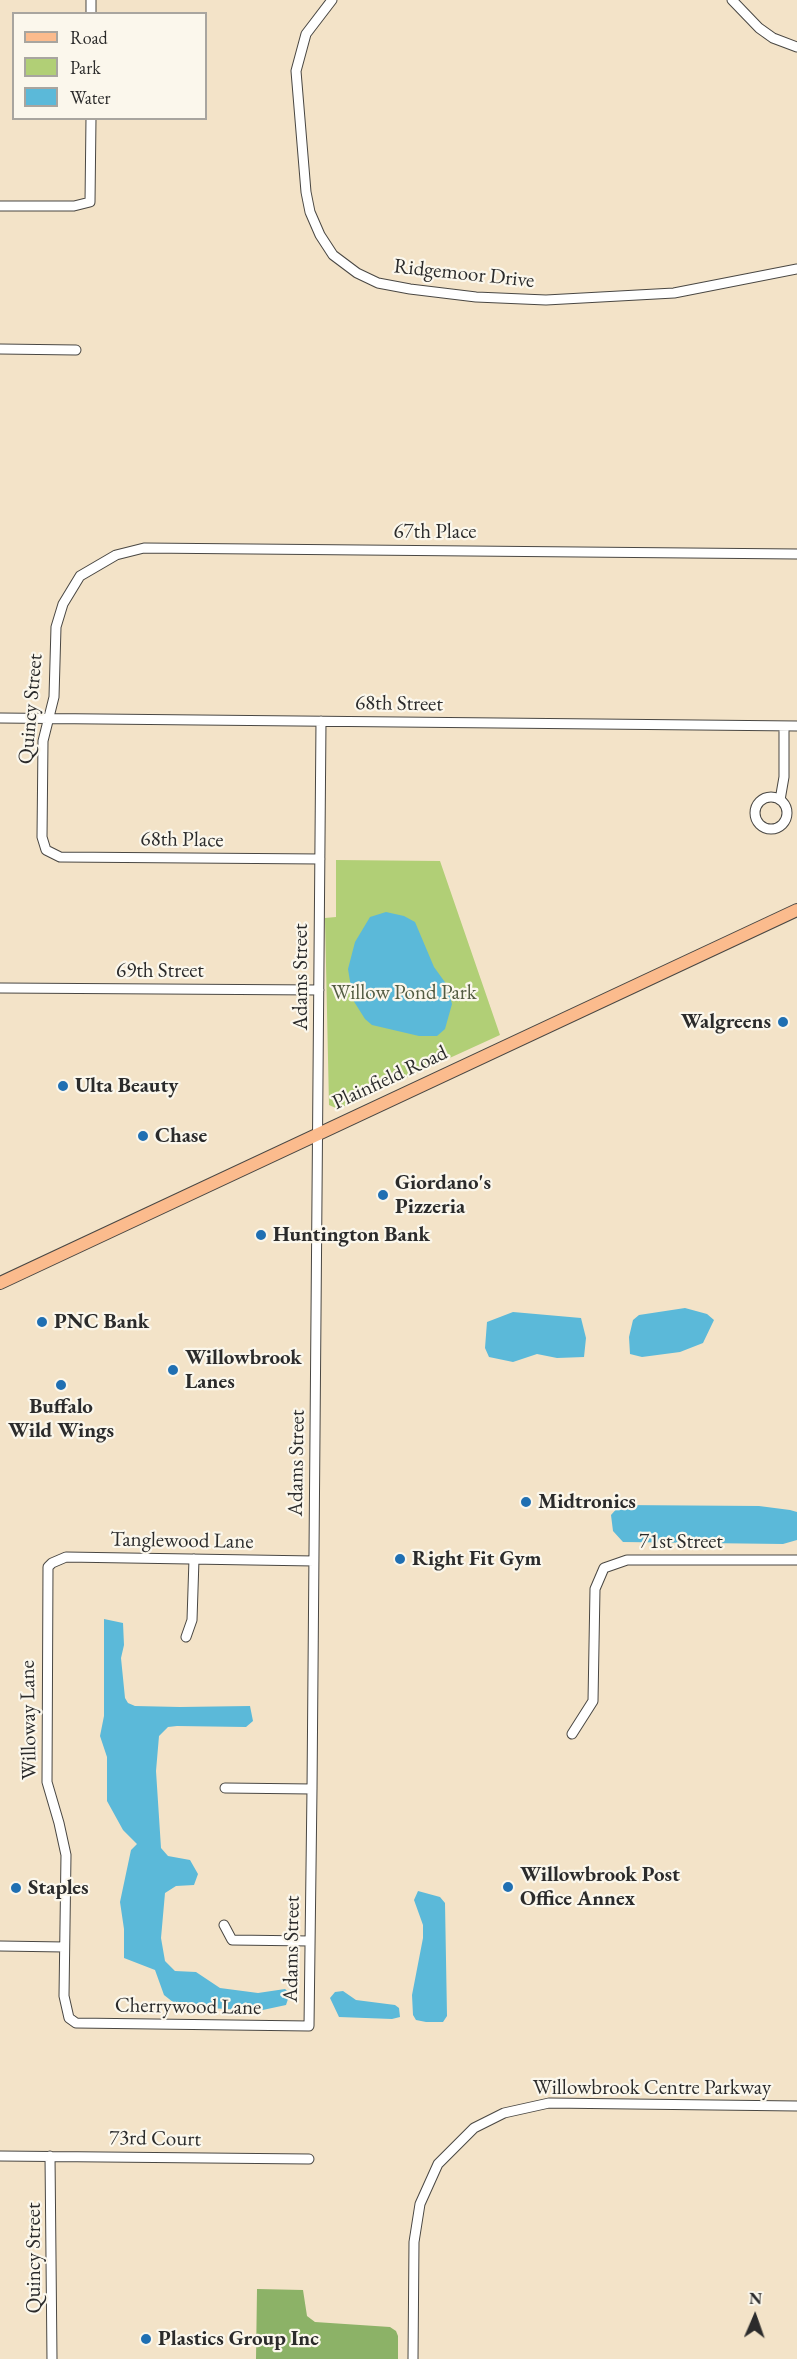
<!DOCTYPE html>
<html>
<head>
<meta charset="utf-8">
<style>
  body { margin:0 }
  #map { position:relative; width:797px; height:2359px; overflow:hidden; background:#f3e3c8; font-family:"EB Garamond",serif }
  canvas { display:block }
  .legend { position:absolute; left:12px; top:12px; width:195px; height:108px; box-sizing:border-box; background:#fbf7ec; border:2px solid #a8a59f; margin:0; padding:8px 10px; list-style:none; font-size:18px; color:#2b2b2b }
  .legend li { display:flex; align-items:center; gap:12px; height:30px }
  .legend b { width:30px; border:2px solid #a8a59f }
  .north { position:absolute; left:725px; top:2287px; width:60px; height:60px; -webkit-text-stroke:4px #fbf7ec; paint-order:stroke; rotate:2deg; font-size:16px; font-weight:700; line-height:24px; text-align:center; color:#2b2b2b }
  .north::after { content:''; display:block; margin:auto; width:21px; height:27px; background:#2b2b2b; clip-path:polygon(50% 0,100% 100%,50% 72%,0 100%) }
</style>
</head>
<body>
<div id="map">
<canvas width="797" height="2359"></canvas>
<ul class="legend">
<li><b style="height:8px;background:#fbbb8d"></b>Road</li>
<li><b style="height:16px;background:#b1cf76"></b>Park</li>
<li><b style="height:16px;background:#5bb9d9"></b>Water</li>
</ul>
<div class="north">N</div>
</div>
<script>
const ctx = document.querySelector('canvas').getContext('2d');
ctx.lineJoin = 'round';
function paint(path, color) {
  ctx.fillStyle = color;
  ctx.fill(path, 'evenodd');
}
function poly(rows) {
  const path = new Path2D();
  for (const r of rows) {
    if (r.length === 3) {
      path.moveTo(r[0] + r[2], r[1]);
      path.arc(r[0], r[1], r[2], 0, 2 * Math.PI);
      continue;
    }
    path.moveTo(r[0], r[1]);
    for (let i = 2; i < r.length; i += 2) path.lineTo(r[i], r[i + 1]);
  }
  return path;
}
function trace(path, color, width, dash) {
  ctx.strokeStyle = color;
  ctx.lineWidth = width;
  ctx.lineCap = dash ? 'butt' : 'round';
  ctx.setLineDash(dash || []);
  ctx.stroke(path);
}
function drawText(font, color, halo, rows, align = 'center') {
  ctx.font = font + ' "EB Garamond",serif';
  ctx.lineWidth = 4.5;
  ctx.setLineDash([]);
  ctx.textBaseline = 'middle';
  ctx.strokeStyle = halo;
  ctx.fillStyle = color;
  for (const [text, x, y, turn = 0] of rows) {
    ctx.save();
    ctx.translate(x, y);
    ctx.rotate((+turn || 0) * Math.PI / 180);
    ctx.textAlign = isNaN(turn) ? turn : align;
    if (halo) ctx.strokeText(text, 0, 0);
    ctx.fillText(text, 0, 0);
    ctx.restore();
  }
}
paint(poly([
  [336,860,440,861,500,1035,338,1109,329,1105,325,918,336,917]
]), '#b1cf76');
paint(poly([
  [257,2289,303,2290,307,2316,315,2322,390,2327,396,2331,398,2336,398,2359,256,2359]
]), '#8cb267');
paint(poly([
  [386,912,404,916,415,922,434,967,447,985,452,1004,445,1029,437,1036,419,1036,372,1025,365,1019,353,1000,348,969,355,942,370,917],
  [685,1308,707,1314,714,1320,703,1343,680,1352,642,1357,630,1354,629,1337,633,1320,639,1315],
  [513,1312,581,1318,586,1338,584,1357,557,1358,537,1354,513,1362,489,1357,485,1348,487,1322],
  [620,1505,759,1506,790,1510,797,1512,797,1540,783,1544,623,1542,613,1531,611,1515],
  [104,1619,123,1623,124,1645,121,1658,125,1698,128,1703,135,1706,180,1707,250,1706,253,1721,246,1727,177,1726,168,1727,159,1736,156,1771,161,1848,168,1856,190,1860,198,1874,194,1885,176,1886,165,1893,161,1938,165,1961,175,1971,196,1972,220,1988,258,1993,285,1989,290,1993,286,2005,258,2011,178,2006,164,1995,155,1970,124,1958,124,1929,120,1902,131,1850,137,1844,123,1830,107,1801,107,1757,100,1736,104,1716],
  [418,1891,440,1897,445,1903,447,2016,443,2022,426,2022,416,2020,413,2015,412,1995,423,1938,423,1925,414,1900],
  [343,1991,356,2000,395,2005,399,2008,400,2017,392,2019,339,2017,330,1998,335,1992]
]), '#5bb9d9');
const minor = poly([
  [332,0,306,34,296,71,306,192,310,212,320,235,333,255,357,273,378,283,410,289,476,297,546,300,674,293,797,269],
  [732,0,759,28,773,38,797,47],
  [91,14,91,0],
  [0,206,74,206,90,202,91,118],
  [0,349,76,350],
  [0,718,797,726],
  [771,813,16],
  [780,800,784,777,784,726],
  [320,859,60,857,46,850,42,837,43,741,54,697,56,627,63,604,80,576,116,555,144,548,797,554],
  [0,988,319,990],
  [314,1561,66,1557,52,1563,48,1567,47,1782,59,1823,66,1855,64,1996,69,2018,76,2023,309,2026,312,1789,321,721],
  [186,1637,192,1620,194,1559],
  [572,1734,593,1701,595,1589,604,1568,627,1560,797,1560],
  [225,1788,312,1789],
  [224,1925,232,1940,310,1941],
  [0,1946,64,1947],
  [0,2156,309,2159],
  [50,2156,52,2359],
  [413,2359,414,2242,420,2204,438,2164,474,2128,504,2113,549,2103,797,2106]
]);
const major = poly([
  [0,1283,797,910]
]);
trace(minor, '#494743', 11);
trace(major, '#494743', 14);
trace(minor, '#fff', 9);
trace(major, '#fbbb8d', 12);
for (const [x, y, r, color] of [
  [783,1022,6,"#1f6fb2"],
  [63,1086,6,"#1f6fb2"],
  [143,1136,6,"#1f6fb2"],
  [383,1195,6,"#1f6fb2"],
  [261,1235,6,"#1f6fb2"],
  [42,1322,6,"#1f6fb2"],
  [173,1370,6,"#1f6fb2"],
  [61,1385,6,"#1f6fb2"],
  [526,1502,6,"#1f6fb2"],
  [400,1559,6,"#1f6fb2"],
  [508,1887,6,"#1f6fb2"],
  [16,1888,6,"#1f6fb2"],
  [146,2339,6,"#1f6fb2"]
]) {
  const dot = new Path2D();
  dot.arc(x, y, r, 0, 2 * Math.PI);
  ctx.fillStyle = color;
  ctx.fill(dot);
  trace(dot, '#fbf7ec', 2);
}
drawText('21px', '#2b2b2b', '#fbf7ec', [
  ["Ridgemoor Drive",464,274,6],
  ["67th Place",435,532],
  ["68th Street",399,704,1],
  ["Quincy Street",31,709,-85],
  ["68th Place",182,840,1],
  ["69th Street",160,971],
  ["Adams Street",301,977,-90],
  ["Plainfield Road",390,1078,-25],
  ["Adams Street",297,1463,-89],
  ["Tanglewood Lane",182,1541,1],
  ["71st Street",681,1542],
  ["Willoway Lane",29,1720,-91],
  ["Adams Street",292,1949,-89],
  ["Cherrywood Lane",188,2007,1],
  ["Willowbrook Centre Parkway",652,2088],
  ["73rd Court",155,2139,1],
  ["Quincy Street",34,2258,-90]
]);
drawText('21px', '#535c42', '#fbf7ec', [
  ["Willow Pond Park",404,993]
]);
drawText('bold 21px', '#2b2b2b', '#fbf7ec', [
  ["Walgreens",771,1022,"right"],
  ["Ulta Beauty",75,1086],
  ["Chase",155,1136],
  ["Giordano's",395,1183],
  ["Pizzeria",395,1207],
  ["Huntington Bank",273,1235],
  ["PNC Bank",54,1322],
  ["Willowbrook",185,1358],
  ["Lanes",185,1382],
  ["Buffalo",61,1407,"center"],
  ["Wild Wings",61,1431,"center"],
  ["Midtronics",538,1502],
  ["Right Fit Gym",412,1559],
  ["Willowbrook Post",520,1875],
  ["Office Annex",520,1899],
  ["Staples",28,1888],
  ["Plastics Group Inc",158,2339]
], 'left');
</script>
</body>
</html>
